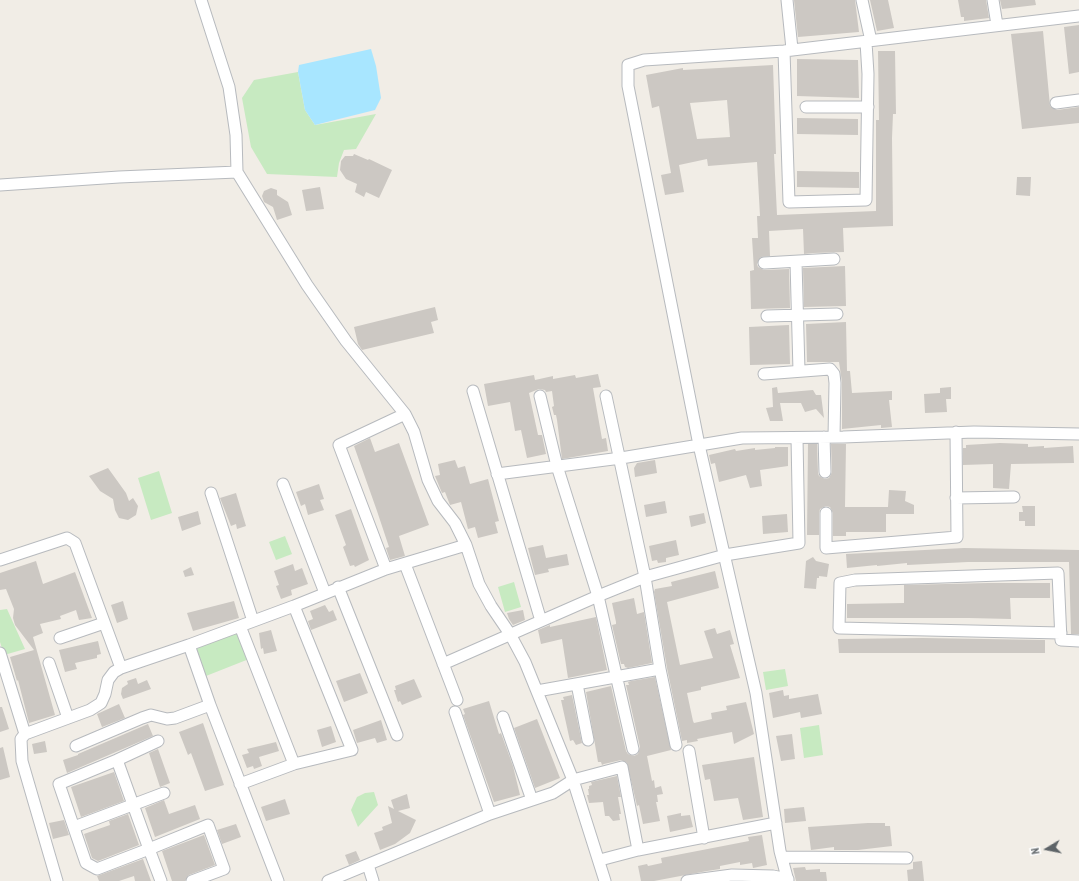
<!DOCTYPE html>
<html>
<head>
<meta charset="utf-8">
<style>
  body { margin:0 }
  #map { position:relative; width:1079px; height:881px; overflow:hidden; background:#f1ede6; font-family:"PT Sans Narrow",sans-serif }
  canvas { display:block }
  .north { position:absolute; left:1027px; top:829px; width:40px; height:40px; -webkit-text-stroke:3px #fff; paint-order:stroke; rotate:260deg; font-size:11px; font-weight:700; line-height:16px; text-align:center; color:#5e6468 }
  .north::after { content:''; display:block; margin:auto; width:14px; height:18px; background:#5e6468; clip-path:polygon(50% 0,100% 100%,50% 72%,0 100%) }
</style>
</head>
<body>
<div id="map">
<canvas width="1079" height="881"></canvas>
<div class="north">N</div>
</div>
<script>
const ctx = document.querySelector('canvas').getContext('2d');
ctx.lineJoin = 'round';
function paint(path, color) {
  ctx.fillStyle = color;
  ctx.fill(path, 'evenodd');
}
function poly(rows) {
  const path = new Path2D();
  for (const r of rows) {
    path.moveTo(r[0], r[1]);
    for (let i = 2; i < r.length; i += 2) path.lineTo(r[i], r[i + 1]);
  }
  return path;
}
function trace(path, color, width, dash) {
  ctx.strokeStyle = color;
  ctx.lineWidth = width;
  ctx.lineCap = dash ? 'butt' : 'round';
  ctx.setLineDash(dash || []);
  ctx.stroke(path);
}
paint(poly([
  [298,72,305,110,315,125,376,114,356,149,344,150,339,163,337,177,267,174,251,147,242,98,254,80],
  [159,471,172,513,151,520,138,478],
  [285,536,292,554,276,560,269,542],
  [514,582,521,607,505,612,498,587],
  [7,609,25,649,4,655,0,642,0,610],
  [239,632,249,659,206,676,196,648],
  [785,669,788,686,766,690,763,672],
  [819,725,823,755,804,758,800,728],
  [374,792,378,805,358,827,351,810,357,797,365,793]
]), '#c7eac1');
paint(poly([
  [371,49,376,66,381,98,375,110,315,125,305,110,298,72,299,65]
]), '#a8e6ff');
paint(poly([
  [794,0,855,0,859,32,798,37],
  [870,0,888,0,894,28,877,31],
  [958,0,986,0,989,18,964,21,964,17,961,17],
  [1000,0,1035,0,1036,5,1002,9],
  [1079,25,1079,72,1069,74,1064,27],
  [1043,31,1050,106,1057,110,1079,107,1079,123,1022,129,1011,34],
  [878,51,895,51,896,114,893,114,892,138,893,226,843,228,844,252,813,253,804,254,803,229,769,231,770,256,761,257,757,264,758,267,764,270,789,269,790,308,751,309,750,271,754,270,752,238,758,238,757,216,760,216,757,162,708,166,707,159,679,165,684,192,665,195,661,175,671,173,659,106,652,108,646,75,683,68,683,70,773,65,776,154,774,154,777,215,876,211,876,120,879,120],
  [727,100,730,137,697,139,690,103],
  [797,59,858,60,859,98,797,96],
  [797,118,858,119,858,135,797,134],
  [354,154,368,160,369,159,392,170,379,198,366,192,364,197,355,192,357,184,346,179,340,170,341,161,345,156,353,156],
  [797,171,859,172,859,188,797,187],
  [1017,177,1031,177,1030,196,1016,195],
  [320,187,324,209,306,211,302,190],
  [271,188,277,190,277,195,288,202,292,215,277,220,273,207,264,202,262,196,264,191],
  [845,266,846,306,804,307,803,268],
  [435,307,438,320,431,322,434,333,362,350,358,344,354,327],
  [846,322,847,371,850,371,852,393,892,391,892,400,889,400,892,427,881,428,881,425,842,429,842,382,839,362,807,362,806,324],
  [789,325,790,364,750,365,749,327],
  [598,374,601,387,593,388,602,439,606,438,608,451,562,459,557,420,556,415,554,415,552,407,554,406,552,391,546,392,545,390,539,389,529,393,538,435,542,435,546,454,527,458,521,430,515,431,510,402,488,406,484,384,534,375,535,380,553,376,553,379,575,375,576,378],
  [777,387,778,393,813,390,816,395,821,395,824,418,816,409,805,412,801,403,780,403,783,421,770,421,766,408,773,407,772,388],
  [951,387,951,399,946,399,947,412,925,413,924,394,940,393,940,388],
  [370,438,375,452,399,443,429,525,399,536,405,556,390,560,386,548,389,547,377,511,354,446],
  [1000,443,1028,444,1028,447,1044,446,1044,448,1073,446,1074,463,1011,464,1009,489,993,488,993,464,963,465,963,448,966,448,966,445],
  [808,444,817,444,818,473,819,476,825,479,829,478,832,472,831,444,846,444,845,507,888,507,889,490,906,491,905,501,914,505,914,514,886,514,886,532,846,532,846,536,833,536,833,513,830,507,826,506,820,509,819,513,819,535,807,535],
  [775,447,788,447,788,466,760,470,762,486,750,488,746,475,719,482,715,463,711,464,709,455,735,449,736,451,755,448,755,450,775,448],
  [455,460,458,468,465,466,470,484,488,479,499,521,495,522,498,533,478,538,475,527,468,529,461,502,450,505,445,492,442,493,435,476,440,475,438,464],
  [655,460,657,473,635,477,634,468,637,463],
  [108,468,126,493,129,501,133,498,138,506,136,515,128,520,119,518,115,510,113,499,100,491,89,476],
  [319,484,324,499,320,500,324,510,308,515,305,504,301,506,296,492],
  [236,493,246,526,237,529,236,524,231,526,220,498],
  [665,501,667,513,646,517,644,505],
  [1022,506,1035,506,1035,526,1025,526,1025,521,1019,521,1019,512,1023,512],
  [351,509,369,560,355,567,354,565,350,566,343,547,346,545,335,515],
  [198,511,201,524,182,531,178,517],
  [704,513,706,523,691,527,689,516],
  [787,514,788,532,763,534,762,516],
  [676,540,679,555,666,558,666,562,658,563,657,560,652,561,649,546],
  [543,545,546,558,567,554,569,565,548,569,549,572,535,575,528,548],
  [964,548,1079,550,1079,634,1071,634,1069,562,968,562,907,565,907,563,877,566,877,565,847,568,846,554],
  [813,557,816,561,829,564,827,577,819,576,819,578,817,578,816,589,804,588,806,561],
  [36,561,43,584,75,572,92,618,79,620,76,610,60,616,61,619,40,624,43,633,33,637,55,715,29,723,18,680,17,681,10,657,34,650,15,625,13,618,14,609,6,589,0,590,0,573],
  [293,564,295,571,302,568,308,584,291,590,292,595,281,599,276,586,279,585,274,571],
  [191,567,194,575,185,577,183,571],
  [715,571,719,588,667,602,680,665,713,658,704,631,715,628,717,634,730,630,734,644,730,645,740,678,701,687,701,690,687,693,693,721,694,723,712,719,711,713,727,710,726,706,746,702,754,734,734,744,732,732,697,739,698,741,687,743,687,740,682,741,667,668,654,592,655,589,672,586,671,582],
  [988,583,1050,583,1050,598,1010,598,1011,619,969,618,847,618,847,604,904,603,904,585],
  [634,598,637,614,644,612,652,663,628,668,625,667,624,664,621,664,612,625,616,624,616,622,612,603],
  [123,601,128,619,117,623,111,605],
  [234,601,239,618,193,631,187,613],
  [325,605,329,612,333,610,337,620,311,630,308,621,313,619,310,611],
  [523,610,525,620,513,625,509,619,507,613],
  [596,617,607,670,568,678,562,639,541,644,538,630,550,625,550,627],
  [271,630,277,651,264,654,263,648,261,649,259,633],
  [923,638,1045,640,1045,653,839,653,838,639],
  [98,641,101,654,97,655,97,658,75,663,77,669,65,672,59,650],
  [360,673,368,693,344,702,336,681],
  [655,677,671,750,647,756,652,781,654,780,655,788,661,786,663,794,657,795,658,802,656,802,660,821,643,824,639,805,637,806,627,763,621,760,604,764,602,765,601,762,598,762,586,692,611,686,626,751,628,754,634,756,638,754,640,747,626,685,629,685,628,682,631,681],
  [136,678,138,684,147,680,151,689,123,699,121,694,122,688,128,684,127,681],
  [414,679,422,697,402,705,400,701,398,702,394,690,396,690,395,686],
  [783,690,784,696,789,695,789,699,818,694,822,714,801,718,800,712,773,718,769,693],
  [572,695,582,743,576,745,573,740,570,741,561,700,564,700,563,697],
  [489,701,499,734,501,733,513,766,520,795,494,802,463,715,465,714,463,709],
  [119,704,125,718,102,727,97,714],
  [0,707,2,707,9,729,0,732],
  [537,719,560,778,535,788,514,728],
  [381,720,387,740,377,743,375,738,357,743,353,730],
  [203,723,224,785,205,791,191,753,188,755,179,732],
  [148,724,153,736,67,773,63,760,78,755,78,754],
  [331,726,336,742,322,747,317,730],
  [792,734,795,759,781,761,776,736],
  [45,741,47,752,34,754,32,744],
  [276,742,279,751,259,757,262,766,254,769,253,766,247,768,242,755,249,753,247,749],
  [3,747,10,777,0,780,0,748],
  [158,749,170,783,160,787,149,753],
  [754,757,763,817,743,820,738,798,714,801,710,779,705,780,702,765],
  [114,772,124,801,81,817,71,787],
  [617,776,621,797,618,797,621,814,619,814,620,820,613,821,609,816,605,816,603,802,589,803,587,795,589,795,588,789,589,789,589,786,592,785,591,782],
  [407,794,410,808,398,811,416,820,410,833,395,844,380,850,374,833,383,830,382,827,392,823,388,806,394,809,391,800],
  [285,799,290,814,266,821,261,807],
  [164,800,169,814,195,805,200,819,155,837,145,808],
  [804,807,806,821,785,823,784,809],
  [681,813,681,816,690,815,693,827,670,832,667,816],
  [128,814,139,845,98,861,92,858,84,834,110,825,109,821],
  [64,820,69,835,53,839,49,823],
  [868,823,885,823,885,826,890,826,892,846,858,850,834,850,834,847,811,850,808,827],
  [236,824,241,837,222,844,217,830],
  [204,835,215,865,189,875,185,881,172,881,162,851],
  [762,835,767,865,753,868,752,863,740,865,740,862,720,866,720,869,707,871,654,881,641,881,638,866,647,864,648,866,662,863,661,858,749,841,748,837],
  [356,851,360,860,349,865,345,855],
  [143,859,151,881,135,881,134,876,119,881,99,881,97,876],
  [922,861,924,881,908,881,907,870,913,869,913,862],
  [805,867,806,870,820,869,820,872,826,872,827,881,796,881,793,868]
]), '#ccc8c3');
const minor = poly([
  [201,0,229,87,236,135,237,172,307,285,346,341,405,414],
  [787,0,792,49],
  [862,0,871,41],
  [993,0,997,25],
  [784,51,789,202,866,200,868,74,866,42],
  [1056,103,1079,100],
  [806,107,868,107],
  [0,185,119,177,237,172],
  [796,262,799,371],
  [764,263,834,259],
  [767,316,837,314],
  [764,374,830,369,834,374,835,383,834,437],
  [473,391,541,621],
  [540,396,557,466,598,596,633,749],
  [824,437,825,472],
  [497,474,621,458,742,438,843,437,974,432,1079,434],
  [283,484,325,593],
  [211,493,253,621],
  [956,498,1014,497],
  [826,513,826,548,957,537,956,432],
  [0,560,67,538,75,543,121,668],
  [405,564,457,700],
  [386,569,466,545],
  [338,587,397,735],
  [240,626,294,764],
  [1061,633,839,628,840,583,855,580,1058,573,1061,640,1079,641],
  [60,638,104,623],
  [189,645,294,606,386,569,339,445,405,414,414,432,428,480,438,501,455,523,466,545,479,584,491,606,510,634,525,662,573,780,605,881],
  [0,653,25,734,21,739,22,761,57,881],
  [49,663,68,718],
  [443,664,598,596,645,577,725,555,799,543,797,438],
  [660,669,676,745],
  [577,684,588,740],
  [537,691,660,669,645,577,606,396],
  [455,712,490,814],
  [503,717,532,800],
  [25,734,90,710,101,703,105,694,108,680,114,672,121,668,189,645,210,705,278,881],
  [76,746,142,718,151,715,167,719,175,718,210,705],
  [689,751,704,838],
  [117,760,158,741],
  [240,784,294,764,352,750,294,606],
  [74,827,164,793],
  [782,857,907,858],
  [600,860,638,850],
  [368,865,373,881],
  [161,881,149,849,117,760,59,784,86,863,97,869,149,849,208,825,224,869,192,881],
  [328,881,490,814,553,793,573,780,622,767,638,850,776,823],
  [687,881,732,875,773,876,788,879],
  [788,881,780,851,756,693,699,445,628,86,628,65,644,60,784,51,1079,16]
]);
trace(minor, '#b7babe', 13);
trace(minor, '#fff', 11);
</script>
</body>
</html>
